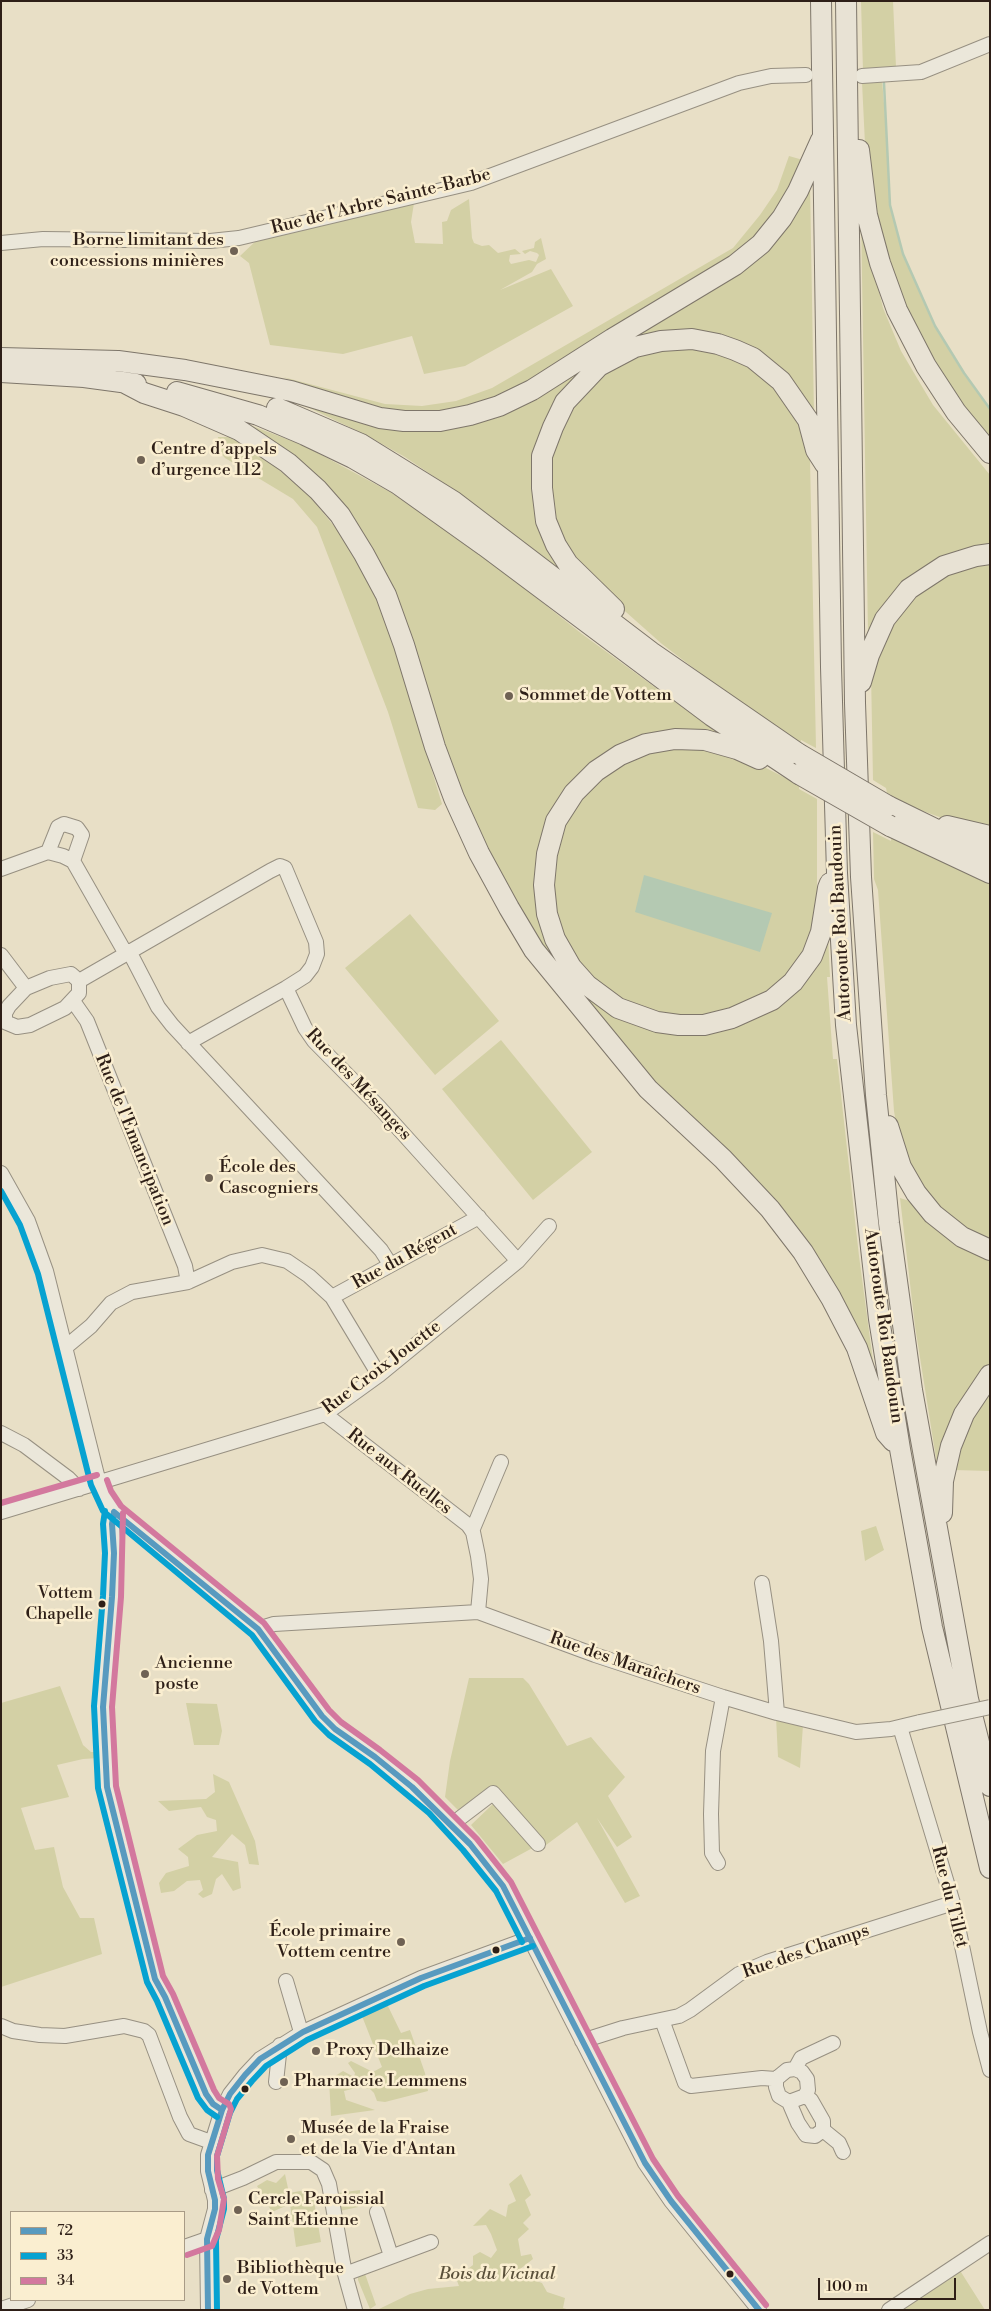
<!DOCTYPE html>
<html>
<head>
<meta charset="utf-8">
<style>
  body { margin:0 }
  #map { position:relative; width:991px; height:2311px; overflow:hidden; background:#e8dfc6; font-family:"Libre Bodoni",serif }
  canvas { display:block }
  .frame { position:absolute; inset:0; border:2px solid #2e1f17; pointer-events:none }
  .legend { position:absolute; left:10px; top:2211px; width:175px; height:90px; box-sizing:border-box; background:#faeed0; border:1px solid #a89b86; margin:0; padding:6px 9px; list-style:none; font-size:15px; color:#2e1f17 }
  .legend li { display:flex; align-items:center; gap:10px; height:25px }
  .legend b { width:25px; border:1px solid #a89b86 }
  .scale { position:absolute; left:818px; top:2278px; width:138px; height:22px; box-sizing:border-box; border:2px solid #2e1f17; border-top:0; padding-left:6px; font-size:15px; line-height:18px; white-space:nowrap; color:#2e1f17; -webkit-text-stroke:4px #faeed0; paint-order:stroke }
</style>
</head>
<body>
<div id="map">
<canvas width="991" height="2311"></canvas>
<div class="frame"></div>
<ul class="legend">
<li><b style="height:6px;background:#589abf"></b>72</li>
<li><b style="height:6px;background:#07a2d1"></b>33</li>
<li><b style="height:6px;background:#d3789e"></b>34</li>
</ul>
<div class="scale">100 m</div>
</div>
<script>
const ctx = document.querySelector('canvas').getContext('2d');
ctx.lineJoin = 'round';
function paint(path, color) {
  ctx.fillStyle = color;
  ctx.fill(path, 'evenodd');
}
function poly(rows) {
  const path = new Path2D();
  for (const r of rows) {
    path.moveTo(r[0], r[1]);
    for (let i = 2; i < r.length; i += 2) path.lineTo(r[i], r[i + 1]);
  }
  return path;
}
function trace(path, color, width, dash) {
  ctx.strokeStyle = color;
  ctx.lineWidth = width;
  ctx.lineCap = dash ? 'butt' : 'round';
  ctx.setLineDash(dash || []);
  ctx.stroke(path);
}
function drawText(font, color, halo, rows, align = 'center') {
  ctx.font = font + ' "Libre Bodoni",serif';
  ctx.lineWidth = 5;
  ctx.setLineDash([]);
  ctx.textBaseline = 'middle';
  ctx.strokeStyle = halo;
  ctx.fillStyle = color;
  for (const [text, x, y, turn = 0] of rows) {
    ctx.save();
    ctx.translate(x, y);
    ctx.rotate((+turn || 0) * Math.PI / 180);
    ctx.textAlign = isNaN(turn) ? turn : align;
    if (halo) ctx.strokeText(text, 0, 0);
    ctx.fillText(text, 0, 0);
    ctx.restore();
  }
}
paint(poly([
  [861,1,893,1,896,67,863,71],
  [882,80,888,150,890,205,903,254,934,326,965,376,990,409,990,440,965,412,912,325,886,261,865,144,862,82],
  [789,156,803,160,776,216,734,258,526,383,493,400,443,412,403,414,323,393,283,377,385,404,422,406,456,401,492,388,733,248,760,215,777,190],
  [810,183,814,415,738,344,611,350,536,453,566,574,457,492,405,457,366,435,297,402,473,419,734,271],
  [469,199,472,238,474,243,482,246,489,245,498,253,515,249,521,254,510,255,509,261,511,264,529,260,536,262,539,255,537,253,530,251,525,254,522,251,534,248,535,242,541,238,546,259,537,264,532,272,500,290,551,269,573,306,465,366,424,374,412,336,343,354,270,345,249,263,240,256,260,237,414,203,411,222,415,243,443,244,442,222,447,221,451,210],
  [861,217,883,308,901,351,933,405,990,475,990,546,963,550,868,634],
  [684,346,744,360,791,402,812,453,810,460,816,748,801,740,800,744,725,692,662,644,582,573,555,532,546,482,559,423,601,372,640,352],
  [226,416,305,446,390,492,481,554,582,634,726,739,673,732,563,797,545,930,623,1018,754,1016,828,935,830,977,827,977,833,1059,837,1059,859,1256,877,1391,829,1288,653,1088,537,940,471,818,367,543],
  [218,437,230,437,268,460,310,497,344,538,372,587,394,646,442,804,435,810,418,808,388,712,317,527,293,499,225,458,217,449],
  [990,561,990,830,964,826,912,807,887,793,886,788,873,780,871,672,875,656,902,607,937,578],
  [696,747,741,755,799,785,799,789,817,799,817,893,812,937,797,962,781,981,764,995,722,1015,673,1017,621,1001,579,965,565,941,555,913,553,884,554,857,562,831,572,811,589,790,604,775,643,755,668,749],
  [873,832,891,841,891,837,990,883,990,1243,979,1239,941,1211,924,1191,899,1142,894,1111,878,890,874,879],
  [410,914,499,1021,435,1075,345,968],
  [501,1040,592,1152,533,1200,442,1089],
  [900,1198,916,1203,990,1258,990,1369,938,1471,915,1326],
  [990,1389,990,1471,954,1470,971,1418],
  [876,1526,884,1550,865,1561,861,1531],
  [469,1678,523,1678,529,1684,567,1746,591,1737,625,1777,608,1796,632,1837,617,1847,597,1818,640,1896,625,1903,577,1822,542,1848,538,1845,503,1864,471,1825,494,1803,493,1793,460,1812,445,1797,450,1761],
  [60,1686,83,1745,91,1752,99,1752,99,1758,83,1759,57,1765,69,1797,21,1808,35,1850,54,1847,63,1887,80,1918,94,1918,102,1954,1,1987,1,1703],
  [186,1703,217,1704,222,1731,219,1745,194,1745],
  [776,1717,803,1725,800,1768,778,1757],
  [213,1774,229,1782,255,1841,259,1865,249,1864,245,1845,232,1834,212,1857,238,1862,241,1888,233,1891,222,1874,216,1879,212,1894,203,1898,198,1894,203,1890,200,1880,187,1881,174,1891,161,1893,159,1883,166,1873,189,1866,188,1857,178,1849,197,1835,217,1831,216,1820,207,1817,201,1807,169,1811,158,1801,206,1799,215,1792],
  [385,2000,401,2033,410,2030,425,2073,428,2091,385,2102,377,2101,374,2093,370,2089,360,2087,344,2091,346,2100,375,2110,331,2116,329,2080,343,2071,354,2077,355,2073,348,2063,351,2061,373,2072,382,2067,360,2011],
  [285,2174,289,2193,312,2189,321,2242,296,2247,290,2204,272,2212,257,2186,267,2180,276,2183],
  [521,2174,531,2195,525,2200,531,2215,523,2223,529,2229,518,2239,521,2256,531,2254,533,2259,515,2273,542,2283,547,2292,565,2298,563,2308,570,2310,377,2310,410,2294,428,2289,459,2286,456,2278,473,2265,473,2256,480,2252,491,2258,497,2250,491,2234,486,2225,473,2226,490,2209,506,2217,508,2205,516,2201,509,2184],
  [360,2190,360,2200,358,2207,340,2211,338,2193],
  [959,2269,985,2310,901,2310],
  [364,2271,376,2305,370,2309,358,2280,358,2275]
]), '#d3d0a5');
paint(poly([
  [644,875,772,913,760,952,635,912]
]), '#b4c9b2');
trace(poly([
  [884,83,890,205,903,254,935,326,964,373,990,409]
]), '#b4c9b2', 2.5);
const minor = poly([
  [862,76,921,72,990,44],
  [1,243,43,239,210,241,239,238,471,183,739,83,771,76,806,75],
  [48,852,58,827,64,824,77,828,82,835,73,861],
  [1,869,48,852,63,856,73,861,126,954],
  [129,951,158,1007,172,1025,381,1250,390,1264],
  [1,955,26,988],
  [71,974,79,981,79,993,65,1008,30,1025,17,1027,5,1022,5,1013,9,1006,26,988,50,978,71,974],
  [79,981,270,871,280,866,285,868,316,942,317,954,312,967,305,976,286,988,188,1043],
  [286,988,305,1028,314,1041,379,1107,518,1261],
  [73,1001,87,1021,185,1266,188,1282],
  [1,1173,28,1221,46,1271,99,1483,110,1506,258,1629,322,1716,335,1729,375,1757,412,1787,470,1844,503,1886,645,2163,671,2201,759,2310],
  [332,1297,479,1217],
  [67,1346,91,1326,111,1303,132,1292,188,1282,232,1262,262,1255,287,1261,309,1276,332,1297,379,1375],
  [325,1414,468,1525,473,1532,478,1556,481,1579,478,1612],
  [1,1433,24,1445,68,1478,79,1489],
  [1,1512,325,1414,379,1375,518,1261,549,1226],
  [114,1512,112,1524,114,1553,112,1597,103,1707,107,1787,155,1979,165,1997,206,2094,213,2104,222,2110],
  [472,1531,501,1462],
  [762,1583,771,1641,777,1713],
  [258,1629,274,1624,478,1612,595,1655,723,1697,777,1713,856,1732,891,1729,920,1722],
  [900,1727,953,1903,980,2032,990,2070],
  [451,1825,493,1793,538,1844],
  [718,1863,712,1853,711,1814,713,1751,723,1697],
  [286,1981,301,2032],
  [662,2020,685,2083,691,2086,762,2078,776,2079,776,2087,779,2096,789,2102,805,2096,808,2090,807,2079,802,2072,795,2069,787,2070,776,2079],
  [1,2026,13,2031,40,2035,65,2036,124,2026,144,2031,149,2035,180,2117,189,2134,211,2142],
  [582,2041,623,2028,679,2016,690,2010,739,1974,767,1962,953,1903],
  [795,2069,801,2058,833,2043],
  [276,2082,280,2045],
  [789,2102,798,2123,806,2135,815,2136,823,2130,823,2121,811,2100,805,2096],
  [823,2130,839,2143,843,2152],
  [212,2190,243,2178,276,2162,311,2162,323,2170,329,2184,345,2274,355,2310],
  [377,2212,391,2256],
  [184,2247,207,2239],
  [345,2274,431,2242],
  [1,2309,28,2300],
  [208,2310,207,2239,215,2209,215,2200,208,2171,208,2155,222,2110,230,2094,245,2075,260,2059,303,2032,421,1978,530,1938],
  [889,2310,990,2243]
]);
const highway = poly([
  [821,1,831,667,837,873,846,1025,879,1319,900,1449,932,1627,990,1868],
  [846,1,855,703,861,877,876,1095,889,1223,912,1390,968,1699,990,1786],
  [859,150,867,215,880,263,897,310,926,366,956,412,990,453],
  [1,358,118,361,185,370,291,391,380,418,404,421,440,421,470,415,499,406,532,390,612,339,735,265,761,244,782,218,798,191,821,140],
  [1,372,84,377,136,384],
  [123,382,144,393,184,406,239,430,288,463,318,490,340,515,364,554,386,595,404,645,435,747,454,798,479,853,509,908,534,950,648,1089,723,1159,770,1209,803,1252,831,1298,857,1348,886,1433,893,1441],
  [177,392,258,415,305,435,353,458,398,484,485,546,712,716,799,774],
  [277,408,361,444,453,501,651,652,799,754],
  [614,609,568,564,556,545,546,521,542,488,542,456,553,427,565,402,599,366,635,347,661,341,692,339,718,344,735,350,753,358,781,381,808,420,816,450,825,464],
  [861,682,869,655,885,619,909,589,944,566,976,556,990,554],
  [759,759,737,749,705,740,675,739,646,744,620,755,596,771,574,793,556,821,547,854,544,885,547,914,555,939,571,967,587,985,618,1008,657,1022,679,1025,704,1025,732,1018,772,1000,793,982,812,956,821,932,828,888,830,883],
  [888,806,990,856],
  [890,826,990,873],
  [947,826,990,836],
  [888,1126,901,1167,916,1193,933,1214,962,1237,990,1250],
  [942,1513,943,1481,951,1446,964,1414,990,1375]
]);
trace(minor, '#979082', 16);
trace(highway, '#7e766a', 22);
trace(minor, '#ebe7da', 14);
trace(highway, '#e8e2d4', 20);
const minorBridge = poly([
  [920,1722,990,1707]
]);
const highwayBridge = poly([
  [799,754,888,806],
  [799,774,890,826]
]);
trace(minorBridge, '#979082', 16, []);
trace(highwayBridge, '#7e766a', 22, []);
trace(minorBridge, '#ebe7da', 14);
trace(highwayBridge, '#e8e2d4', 20);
trace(poly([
  [114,1512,258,1629,322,1716,335,1729,375,1757,412,1787,470,1844,503,1886,645,2163,671,2201,759,2310],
  [114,1512,112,1524,114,1553,112,1597,103,1707,107,1787,155,1979,165,1997,206,2094,213,2104,222,2110],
  [208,2310,207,2239,215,2209,215,2200,208,2171,208,2155,222,2110,230,2094,245,2075,260,2059,303,2032,421,1978,530,1938]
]), '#589abf', 6);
trace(poly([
  [1,1191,20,1225,38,1274,91,1485,103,1511,252,1635,315,1721,329,1735,370,1764,429,1813,463,1850,496,1891,522,1942],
  [105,1511,103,1524,105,1553,103,1596,94,1706,98,1788,147,1982,157,2001,198,2098,207,2110,217,2117],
  [217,2310,216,2240,224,2209,224,2199,217,2170,217,2156,230,2113,237,2099,252,2081,266,2066,307,2040,424,1986,533,1946]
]), '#07a2d1', 6);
trace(poly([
  [107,1480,111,1491,121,1506,264,1623,329,1710,341,1722,380,1750,418,1780,477,1839,511,1882,653,2159,678,2196,766,2305],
  [1,1503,97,1475],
  [123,1513,121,1597,112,1707,116,1786,163,1976,173,1994,214,2090,219,2098,229,2104,231,2109,217,2156,218,2179,224,2199,219,2230,212,2246,187,2255]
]), '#d3789e', 6);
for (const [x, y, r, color] of [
  [234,251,5,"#6f6254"],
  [141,460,5,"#6f6254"],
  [509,696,5,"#6f6254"],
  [209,1178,5,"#6f6254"],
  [102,1604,4.5,"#2e1f17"],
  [145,1674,5,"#6f6254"],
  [401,1942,5,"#6f6254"],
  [496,1950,4.5,"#2e1f17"],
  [316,2051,5,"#6f6254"],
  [284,2082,5,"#6f6254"],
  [245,2089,4.5,"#2e1f17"],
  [291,2139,5,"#6f6254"],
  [238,2210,5,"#6f6254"],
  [730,2274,4.5,"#2e1f17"],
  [227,2279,5,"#6f6254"]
]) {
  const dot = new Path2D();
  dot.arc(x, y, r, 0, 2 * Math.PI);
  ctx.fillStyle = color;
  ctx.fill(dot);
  trace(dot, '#faeed0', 2);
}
drawText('17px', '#2e1f17', '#faeed0', [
  ["Vottem",93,1594],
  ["Chapelle",93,1615]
], 'right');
drawText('18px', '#2e1f17', '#faeed0', [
  ["Rue de l'Arbre Sainte-Barbe",381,202,-14],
  ["Autoroute Roi Baudouin",841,923,-93],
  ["Rue des Mésanges",358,1085,47],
  ["Rue de l'Emancipation",134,1140,68],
  ["Rue du Régent",405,1257,-29],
  ["Autoroute Roi Baudouin",883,1326,82],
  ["Rue Croix Jouette",382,1368,-37],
  ["Rue aux Ruelles",399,1472,38],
  ["Rue des Maraîchers",625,1664,19],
  ["Rue du Tillet",949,1897,76],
  ["Rue des Champs",806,1952,-19]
]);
drawText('18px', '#2e1f17', '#faeed0', [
  ["Borne limitant des",224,241,"right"],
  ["concessions minières",224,262,"right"],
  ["Centre d’appels",151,450],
  ["d’urgence 112",151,471],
  ["Sommet de Vottem",519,696],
  ["École des",219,1168],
  ["Cascogniers",219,1189],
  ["Ancienne",155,1664],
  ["poste",155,1685],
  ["École primaire",391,1932,"right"],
  ["Vottem centre",391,1953,"right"],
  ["Proxy Delhaize",326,2051],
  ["Pharmacie Lemmens",294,2082],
  ["Musée de la Fraise",301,2129],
  ["et de la Vie d'Antan",301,2150],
  ["Cercle Paroissial",248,2200],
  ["Saint Etienne",248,2221],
  ["Bibliothèque",237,2269],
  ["de Vottem",237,2290]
], 'left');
drawText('italic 18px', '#5a503a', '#faeed0', [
  ["Bois du Vicinal",497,2275]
]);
</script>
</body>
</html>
